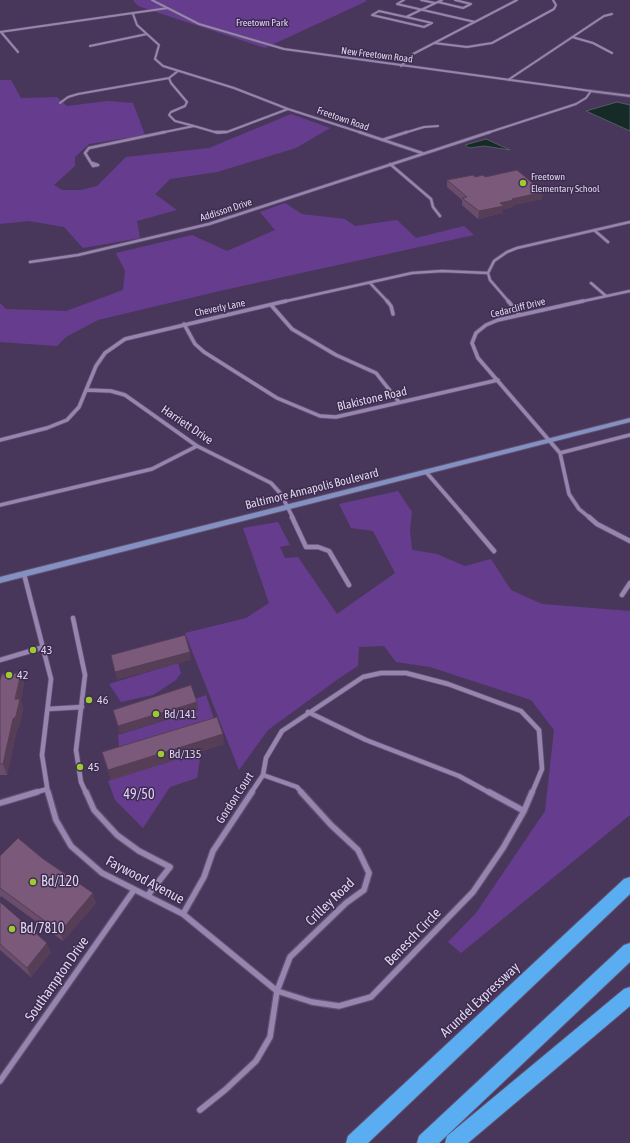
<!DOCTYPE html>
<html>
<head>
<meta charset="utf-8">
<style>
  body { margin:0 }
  canvas { display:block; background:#48365b }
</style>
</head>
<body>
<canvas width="630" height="1143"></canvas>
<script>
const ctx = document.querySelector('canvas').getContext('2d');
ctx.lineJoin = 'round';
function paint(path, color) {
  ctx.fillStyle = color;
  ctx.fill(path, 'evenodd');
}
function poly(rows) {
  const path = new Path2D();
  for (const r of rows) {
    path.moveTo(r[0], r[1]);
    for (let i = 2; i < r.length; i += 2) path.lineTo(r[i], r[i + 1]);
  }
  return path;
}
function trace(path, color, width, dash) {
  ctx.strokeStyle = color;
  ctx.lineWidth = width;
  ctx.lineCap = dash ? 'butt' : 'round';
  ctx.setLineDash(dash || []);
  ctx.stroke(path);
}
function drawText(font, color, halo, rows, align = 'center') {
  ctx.font = font + ' "Asap Condensed",sans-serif';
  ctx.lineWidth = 3;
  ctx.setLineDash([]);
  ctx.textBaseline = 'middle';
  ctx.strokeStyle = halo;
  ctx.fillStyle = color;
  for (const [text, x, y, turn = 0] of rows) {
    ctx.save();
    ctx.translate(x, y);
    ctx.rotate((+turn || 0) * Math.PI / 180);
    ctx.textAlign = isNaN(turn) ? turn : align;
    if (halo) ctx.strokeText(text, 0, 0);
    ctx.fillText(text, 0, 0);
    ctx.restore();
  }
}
paint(poly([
  [133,0,365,0,367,1,265,48,138,6],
  [0,80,11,80,21,98,57,97,67,106,108,101,133,103,145,135,89,144,75,157,75,166,54,185,62,190,81,190,97,186,126,157,209,148,291,114,330,128,296,148,217,172,170,179,155,194,177,210,137,221,140,238,83,248,64,227,29,221,0,224],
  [285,203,302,214,345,219,355,226,397,220,416,238,464,226,474,235,224,290,98,320,66,337,57,346,0,342,0,303,6,309,66,311,123,290,125,271,116,253,192,235,227,251,275,230,260,212],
  [398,491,412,512,410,530,412,550,437,554,465,566,491,559,511,590,542,604,630,611,630,815,461,953,448,942,476,913,545,811,554,730,531,700,430,667,396,662,384,646,359,647,358,666,338,679,268,730,239,770,185,633,246,618,269,603,243,528,278,522,290,545,280,547,285,558,298,557,337,614,395,573,373,531,351,528,339,504],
  [178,663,181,673,176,680,153,695,121,702,109,684],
  [206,695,216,725,120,757,118,735,198,710,195,699],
  [201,752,197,778,170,787,143,828,115,800,108,781]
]), '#663d8e');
const water = poly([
  [617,102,630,105,630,131,586,111,617,102],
  [486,139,510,150,484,146,469,148,465,145,486,139]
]);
paint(water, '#162a27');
trace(water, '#525d62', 1);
const minorFar4 = poly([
  [152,0,199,24,284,49,591,91,586,98,576,104,487,133],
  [404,0,397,4,475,22],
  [421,0,435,3],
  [438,2,463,8,471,4,455,0],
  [379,11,406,17,432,23,424,27,372,15,379,11],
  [133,14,137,25,159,45,155,59,163,66,234,88,288,109,362,133],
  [406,17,442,0],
  [0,32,168,8],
  [1,32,18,52],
  [572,37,593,43,612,53],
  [434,43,467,47,492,43,554,9,556,5,553,0],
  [90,46,147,34],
  [401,66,413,54,517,0],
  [178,71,169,78,171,83,187,102,185,106,171,112,169,115,175,121,194,126],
  [508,80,604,16,612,14],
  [60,103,68,97,78,94,169,78],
  [160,133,194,126,218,133,227,132,288,109],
  [404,133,424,127,438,126]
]);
const minorFar3 = poly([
  [215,132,226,132],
  [359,132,422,153],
  [382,140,407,132],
  [92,163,98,165,93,166,85,153,89,148,165,132],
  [390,164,431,199,433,207,440,216],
  [594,230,608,242],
  [30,262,78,255,209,224,490,132],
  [370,283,388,302],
  [591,283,606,296],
  [282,302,412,273,442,271,488,273],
  [509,302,490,280,488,273,494,261,507,252,517,248,630,222],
  [579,302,630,291]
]);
const minorFar2 = poly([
  [387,301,391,306,393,314],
  [508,301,520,315],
  [583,301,498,320,486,325,476,333,472,343,478,358,560,453,569,494,579,509,590,518],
  [271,305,292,329,336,355,376,373,399,402],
  [184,324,195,344,204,352,277,398,320,416,336,417,498,380],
  [87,390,111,391,125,395,197,446,271,483,281,494,293,518],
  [0,440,47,428,67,420,79,407,96,366,105,353,125,339,286,301],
  [560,453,630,435],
  [426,472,466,518],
  [0,505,152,469,197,446]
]);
const minorFar1 = poly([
  [292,517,306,547,318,547,329,551,349,585],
  [465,517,494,551],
  [589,517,597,524,630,541],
  [24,574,51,679,42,755,48,793],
  [622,595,630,583],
  [73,618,85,675,76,750,81,782,86,793],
  [0,660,44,647],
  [48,709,82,707],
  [308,712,366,740,459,776,490,793],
  [263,775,297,787,302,793],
  [34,793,47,789],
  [251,793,263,775,266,758,282,731,363,677,381,673,406,673,448,684,521,711,539,730,542,769,532,793]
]);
const minor = poly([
  [48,792,56,820,71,846,102,873,183,914],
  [86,792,94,810,117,835,139,851,170,867,148,895],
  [489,792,524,811],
  [0,803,37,792],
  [183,914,277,991,312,1002,339,1006,371,997,473,892,503,848,524,811,532,792],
  [183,914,204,877,213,851,252,792],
  [0,1081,134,890],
  [200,1110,225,1090,256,1061,270,1037,277,991,290,957,346,903,364,890,369,873,358,850,331,825,301,792]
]);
const tertiary = poly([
  [590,90,630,95,630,97,591,92,589,91,590,90]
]);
const secondary = poly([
  [630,418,630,422,0,583,0,577,630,418]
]);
const motorway = poly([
  [630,877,630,894,368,1143,346,1143,348,1136,624,879,630,877],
  [630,943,630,962,439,1143,417,1143,419,1136,624,945,630,943],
  [630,987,630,1006,468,1143,445,1143,447,1136,624,989,630,987]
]);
trace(minorFar4, '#5f5170', 3);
trace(minorFar3, '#5f5170', 4);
trace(minorFar2, '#5f5170', 5);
trace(minorFar1, '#5f5170', 6);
trace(minor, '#5f5170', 8);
trace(tertiary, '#5f5170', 2);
trace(secondary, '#5f5170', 2);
trace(motorway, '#5f5170', 2);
trace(minorFar4, '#9784af', 2);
trace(minorFar3, '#9784af', 2.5);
trace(minorFar2, '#9784af', 3.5);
trace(minorFar1, '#9784af', 4.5);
trace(minor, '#9784af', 5.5);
paint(tertiary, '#9784af');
paint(secondary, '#8590c2');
paint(motorway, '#5aadf0');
paint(poly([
  [475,177,485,177,543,192,542,199,513,205,513,207,503,209,503,213,478,219,462,205,462,200,447,187,447,180],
  [21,673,24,683,21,701,23,709,19,727,17,729,7,775,0,775,0,680],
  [224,744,111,780,102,752],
  [0,856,42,858,96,903,63,941,1,896,0,898],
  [0,902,51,952,31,977,0,950]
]), '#694d6a');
paint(poly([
  [543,192,542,199,513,205,513,207,503,209,503,213,478,219,479,211,512,199],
  [190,652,191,660,117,680,115,672],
  [21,673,24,683,21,701,23,709,19,727,17,729,7,775,3,764],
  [197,702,198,710,119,734,118,726],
  [223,734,224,744,111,780,108,770],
  [93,893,96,903,63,941,60,932],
  [47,943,51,952,31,977,27,968]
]), '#553e56');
const building = poly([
  [517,170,543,192,512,199,514,200,500,203,504,206,479,211,462,198,467,197,447,180,473,175,475,177,483,175,485,177,517,170],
  [185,635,190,652,115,672,111,655,185,635],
  [21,673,15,699,20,699,16,716,13,719,3,764,0,764,0,680,2,674,21,673],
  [191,685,197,702,118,726,113,710,191,685],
  [217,717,223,734,108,770,102,752,217,717],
  [18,838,42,858,93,893,60,932,0,888,0,856,18,838],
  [0,902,47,943,27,968,0,944,0,902]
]);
paint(building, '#7a597b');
trace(building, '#553e56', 1);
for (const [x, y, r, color] of [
  [523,183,4,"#9dca2f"],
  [33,650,4,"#9dca2f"],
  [9,675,4,"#9dca2f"],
  [89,700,4,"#9dca2f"],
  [156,714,4,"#9dca2f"],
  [161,754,4,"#9dca2f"],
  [80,767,4,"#9dca2f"],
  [33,882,4,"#9dca2f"],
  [12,929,4,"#9dca2f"]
]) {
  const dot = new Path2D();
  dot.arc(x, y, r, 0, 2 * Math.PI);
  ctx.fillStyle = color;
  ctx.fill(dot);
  trace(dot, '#3d2c50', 1.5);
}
drawText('10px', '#e3cffd', '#3d2c50', [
  ["Freetown Park",262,23]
]);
drawText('10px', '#ded5eb', '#3d2c50', [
  ["New Freetown Road",377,55,7],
  ["Freetown Road",343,119,19],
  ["Addisson Drive",226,210,-18],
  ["Cheverly Lane",220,308,-12],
  ["Cedarcliff Drive",518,308,-14]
]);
drawText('10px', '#ded5eb', '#3d2c50', [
  ["Freetown",531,177],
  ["Elementary School",531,189]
], 'left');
drawText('12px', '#ded5eb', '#3d2c50', [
  ["Blakistone Road",372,399,-13],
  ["Harriett Drive",187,425,34],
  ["Baltimore Annapolis Boulevard",312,489,-14],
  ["Gordon Court",235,798,-57]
]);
drawText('12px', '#ded5eb', '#3d2c50', [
  ["43",41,650],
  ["42",17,675],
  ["46",97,700],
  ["Bd/141",164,714],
  ["Bd/135",169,754],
  ["45",88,767]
], 'left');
drawText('14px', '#e3cffd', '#3d2c50', [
  ["49/50",139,795]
]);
drawText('14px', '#ded5eb', '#3d2c50', [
  ["Faywood Avenue",145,880,28],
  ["Crilley Road",330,902,-44],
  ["Benesch Circle",413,937,-46],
  ["Southampton Drive",57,979,-55],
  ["Arundel Expressway",480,1000,-43]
]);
drawText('14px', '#ded5eb', '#3d2c50', [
  ["Bd/120",41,882],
  ["Bd/7810",20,929]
], 'left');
</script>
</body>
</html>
